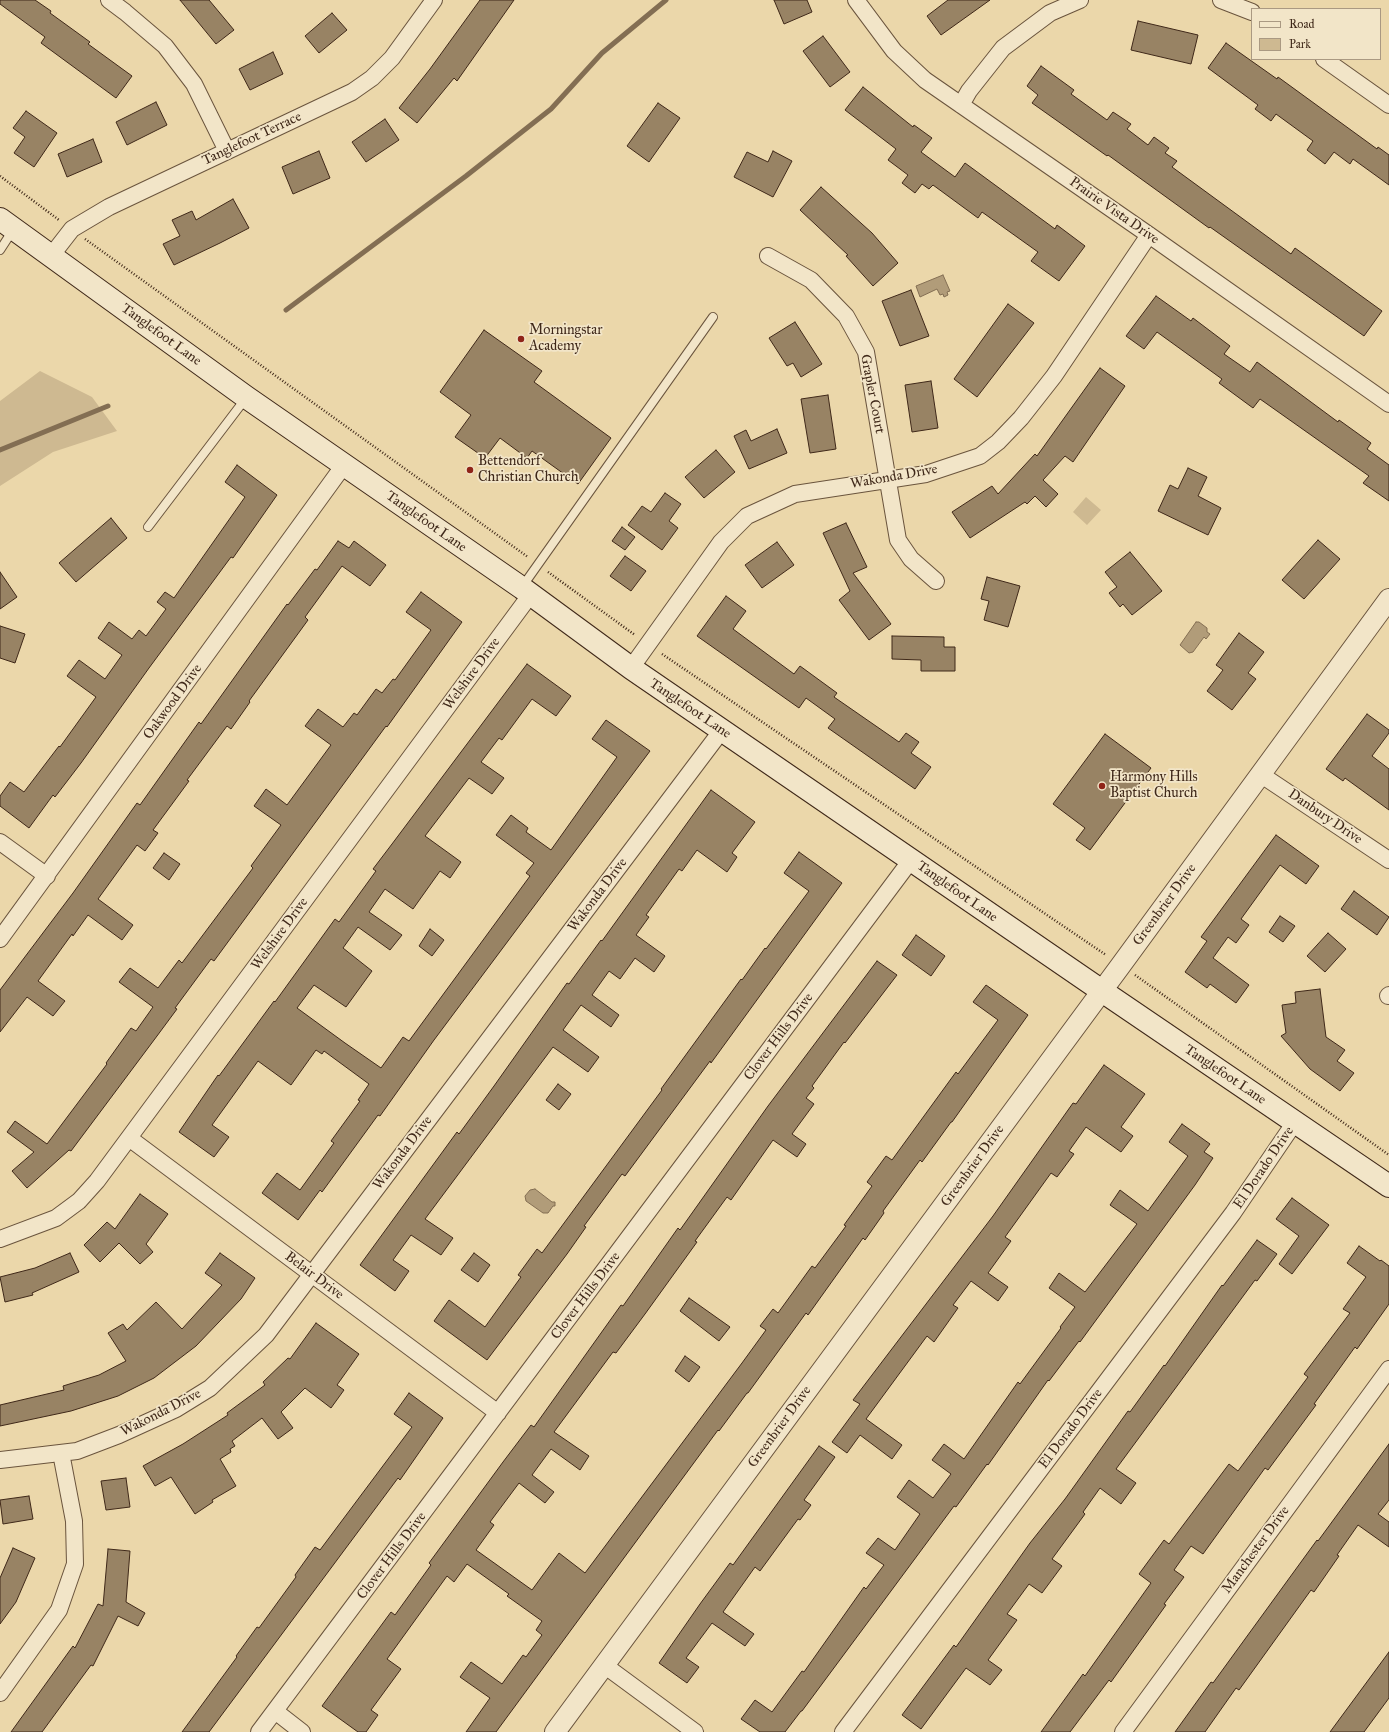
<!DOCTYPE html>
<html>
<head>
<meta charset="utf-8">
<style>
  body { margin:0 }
  #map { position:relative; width:1389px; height:1732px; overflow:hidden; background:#ebd7aa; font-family:"IM FELL Great Primer",serif }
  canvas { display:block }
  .legend { position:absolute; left:1251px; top:8px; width:130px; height:52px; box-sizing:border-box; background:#f2e5c8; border:1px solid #aa9982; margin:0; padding:5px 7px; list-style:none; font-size:12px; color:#3f2819 }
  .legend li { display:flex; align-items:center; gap:8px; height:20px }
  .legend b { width:20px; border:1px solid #aa9982 }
</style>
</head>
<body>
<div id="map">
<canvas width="1389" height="1732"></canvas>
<ul class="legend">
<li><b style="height:5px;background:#f2e5c8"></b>Road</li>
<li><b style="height:11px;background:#ceb991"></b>Park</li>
</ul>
</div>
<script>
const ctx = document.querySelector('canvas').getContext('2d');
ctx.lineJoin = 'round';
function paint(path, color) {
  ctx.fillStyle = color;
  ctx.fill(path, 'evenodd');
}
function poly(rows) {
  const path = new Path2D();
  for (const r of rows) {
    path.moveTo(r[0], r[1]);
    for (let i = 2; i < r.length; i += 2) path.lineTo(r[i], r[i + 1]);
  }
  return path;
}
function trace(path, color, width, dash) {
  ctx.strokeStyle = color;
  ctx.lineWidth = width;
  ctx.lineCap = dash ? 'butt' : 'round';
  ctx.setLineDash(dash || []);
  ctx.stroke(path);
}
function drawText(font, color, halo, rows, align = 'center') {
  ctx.font = font + ' "IM FELL Great Primer",serif';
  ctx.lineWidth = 3.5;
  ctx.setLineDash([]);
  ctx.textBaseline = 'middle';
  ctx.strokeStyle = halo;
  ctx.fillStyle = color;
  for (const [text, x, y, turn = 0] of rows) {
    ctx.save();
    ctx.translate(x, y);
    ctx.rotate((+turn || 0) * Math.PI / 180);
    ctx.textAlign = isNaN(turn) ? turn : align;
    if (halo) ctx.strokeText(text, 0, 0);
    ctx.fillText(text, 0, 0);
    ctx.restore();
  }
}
paint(poly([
  [40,371,92,397,117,431,53,452,0,486,0,401],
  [1086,497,1101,510,1087,525,1073,512]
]), '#ceb991');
const water = poly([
  [943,275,950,291,947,292,948,295,944,297,943,294,940,295,937,289,920,297,916,286,943,275],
  [1196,622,1199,622,1207,628,1207,632,1210,634,1206,639,1204,637,1193,652,1189,653,1180,645,1196,622],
  [535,1189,552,1202,555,1202,555,1206,553,1206,548,1213,543,1213,526,1201,525,1196,530,1190,535,1189]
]);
paint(water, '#b19c79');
trace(water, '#836e53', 1);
trace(poly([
  [286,310,466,176,551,109,602,53,666,0],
  [0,450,108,406]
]), '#836e53', 5);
const building = poly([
  [0,0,35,0,51,11,50,13,90,42,88,44,132,76,116,98,41,43,45,37,0,4,0,0],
  [180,0,209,0,234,30,216,44,180,0],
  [480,0,514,0,457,81,454,78,417,123,399,108,430,69,480,0],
  [774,0,807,0,812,12,784,24,774,0],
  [948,0,990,0,941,35,927,16,948,0],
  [332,13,347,30,319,53,305,36,332,13],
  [1138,21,1198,35,1191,64,1131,50,1138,21],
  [823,36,850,72,830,87,803,51,823,36],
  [1226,43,1277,79,1278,77,1377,149,1378,147,1389,155,1389,185,1353,159,1350,164,1334,152,1325,164,1307,150,1313,141,1276,114,1271,121,1255,109,1258,105,1208,68,1226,43],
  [273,52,283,74,250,90,239,69,273,52],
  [1041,66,1074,90,1071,94,1107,120,1113,112,1131,124,1127,129,1148,145,1154,137,1169,148,1165,153,1177,161,1172,167,1291,254,1295,248,1382,311,1364,336,1210,227,1209,228,1108,155,1107,156,1032,103,1038,95,1027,86,1041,66],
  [863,87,913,127,914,125,932,138,921,152,955,177,965,163,1055,229,1057,225,1085,246,1059,281,1031,261,1038,252,982,212,978,218,933,185,929,189,922,184,915,193,902,183,908,175,888,160,896,149,845,110,863,87],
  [156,102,167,125,127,145,116,122,156,102],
  [658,103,680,118,649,162,627,146,658,103],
  [26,111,57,133,34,167,14,153,25,137,13,128,26,111],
  [385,119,399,140,366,162,352,142,385,119],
  [93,139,102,162,67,177,58,154,93,139],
  [319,151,330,178,293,194,282,167,319,151],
  [773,151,792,161,773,197,734,177,747,152,768,162,773,151],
  [821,187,872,233,898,263,873,286,846,256,848,255,800,210,821,187],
  [233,199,249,228,220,243,174,265,163,244,180,236,172,220,192,211,196,220,233,199],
  [911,290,929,336,900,346,882,301,911,290],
  [1156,296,1191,321,1193,318,1230,346,1224,354,1250,372,1257,362,1338,422,1339,420,1371,443,1367,449,1389,465,1389,501,1363,483,1369,476,1260,399,1253,408,1219,383,1222,379,1157,332,1144,349,1126,336,1156,296],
  [1008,304,1034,323,977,397,954,379,1008,304],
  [795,322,822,364,801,377,793,363,787,366,769,338,795,322],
  [484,330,542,371,534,382,611,438,578,484,532,451,527,458,500,438,485,458,455,437,471,415,440,392,484,330],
  [1100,368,1125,386,1073,462,1065,456,1043,480,1058,494,1046,507,1035,496,1027,504,1025,502,970,538,952,512,992,486,998,494,1035,454,1037,456,1100,368],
  [931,381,938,428,912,432,905,385,931,381],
  [828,395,836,449,810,453,801,399,828,395],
  [777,429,787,453,749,469,734,436,746,430,751,441,777,429],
  [716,450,735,472,704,498,685,477,716,450],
  [237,465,277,495,233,558,231,557,149,668,81,763,55,797,53,795,29,828,0,806,0,796,10,782,24,792,59,746,60,747,96,697,67,676,79,660,105,679,122,655,98,638,109,622,132,639,139,630,146,636,166,609,157,602,165,592,174,598,245,497,225,482,237,465],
  [1188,468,1207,477,1198,496,1221,508,1208,535,1158,511,1170,485,1178,489,1188,468],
  [665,493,681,504,669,521,678,528,662,550,628,525,642,506,651,512,665,493],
  [111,518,127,538,76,582,59,563,111,518],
  [846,523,867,567,853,573,891,624,869,640,839,600,850,591,823,533,846,523],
  [622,527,635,537,625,550,612,541,622,527],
  [1318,540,1340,559,1304,599,1282,580,1318,540],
  [338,541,349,548,354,541,386,565,370,586,342,566,305,617,308,620,249,701,250,702,231,729,227,726,187,780,189,781,153,830,158,833,145,851,137,845,98,899,133,925,122,940,88,915,73,936,72,934,38,981,65,1001,53,1016,27,997,0,1032,0,990,73,893,137,803,140,805,199,722,201,724,287,604,288,605,315,569,317,570,338,541],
  [777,542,794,565,762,588,745,565,777,542],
  [1130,552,1162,591,1132,615,1123,604,1120,607,1109,593,1117,587,1105,572,1130,552],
  [625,556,646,571,631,591,610,576,625,556],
  [0,572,17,597,0,609,0,572],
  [987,577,1020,586,1008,627,984,620,989,601,981,599,987,577],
  [421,592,462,622,387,727,386,726,214,961,211,959,175,1008,177,1009,157,1036,71,1151,69,1150,27,1188,12,1171,34,1152,7,1132,15,1121,47,1144,107,1064,106,1063,131,1028,136,1031,153,1007,119,982,130,968,158,988,179,960,182,963,253,868,251,866,281,825,254,806,266,789,287,805,331,745,305,726,318,709,343,727,354,713,357,715,376,689,382,693,393,679,395,680,431,630,406,612,421,592],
  [726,596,746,611,733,629,794,674,800,666,837,693,834,697,899,742,906,733,919,742,911,753,931,767,915,789,828,728,835,719,806,698,799,708,697,636,726,596],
  [0,626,25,634,15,663,0,658,0,626],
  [1239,633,1264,652,1248,673,1256,679,1232,710,1207,691,1223,670,1216,665,1239,633],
  [892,636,944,637,944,647,955,647,955,671,921,671,921,660,892,659,892,636],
  [527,664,571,696,556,716,532,699,502,740,499,738,481,762,504,778,492,794,469,778,425,836,461,862,450,878,440,871,413,909,385,889,369,912,402,935,390,950,358,927,343,948,372,971,346,1007,314,985,297,1008,345,1043,381,1068,403,1037,409,1041,530,876,526,873,534,863,496,835,511,815,528,828,526,832,551,850,617,757,592,739,606,720,650,751,434,1040,380,1116,378,1115,322,1192,320,1190,298,1220,262,1193,277,1173,300,1190,334,1143,331,1141,360,1101,358,1100,369,1084,324,1051,322,1054,316,1050,291,1085,258,1061,212,1125,229,1137,214,1157,179,1132,218,1075,219,1076,274,1001,275,1002,335,919,339,922,376,871,373,869,392,844,527,664],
  [1367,714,1389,730,1389,733,1372,756,1389,769,1389,810,1345,778,1343,781,1326,769,1367,714],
  [1105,734,1151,768,1090,850,1076,840,1085,828,1053,804,1105,734],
  [711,790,755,822,732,853,737,857,727,872,697,850,682,871,679,869,646,915,649,917,636,935,665,956,654,972,635,958,620,979,609,971,592,995,619,1015,611,1027,581,1005,563,1030,599,1057,588,1072,553,1047,425,1219,453,1238,441,1255,411,1235,393,1260,409,1271,395,1291,360,1265,457,1132,459,1134,494,1086,567,983,569,984,601,940,602,941,711,790],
  [1276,835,1319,866,1306,884,1280,865,1241,919,1249,925,1236,943,1228,937,1213,958,1249,985,1236,1003,1210,984,1207,988,1185,972,1207,941,1201,937,1276,835],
  [799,852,842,883,711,1063,710,1061,625,1176,622,1174,584,1226,586,1227,567,1254,487,1360,434,1321,449,1300,485,1327,521,1277,518,1275,537,1249,542,1253,662,1090,661,1089,741,979,742,980,765,948,766,949,809,891,784,873,799,852],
  [164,853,180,864,169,880,153,868,164,853],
  [1354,891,1389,917,1377,935,1341,909,1354,891],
  [1280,916,1295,926,1283,942,1269,932,1280,916],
  [430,929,444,940,432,956,419,946,430,929],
  [1328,933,1346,949,1325,972,1307,956,1328,933],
  [916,935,945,956,931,976,902,955,916,935],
  [877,961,897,975,845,1043,844,1042,812,1086,814,1088,806,1098,814,1104,792,1134,806,1144,797,1157,773,1140,731,1200,727,1197,695,1241,697,1242,645,1314,616,1353,613,1352,554,1432,589,1456,580,1470,551,1449,532,1475,554,1492,545,1503,519,1483,490,1522,494,1525,476,1550,532,1590,559,1553,585,1573,742,1363,766,1330,760,1326,773,1309,778,1313,812,1266,815,1268,846,1226,844,1225,872,1186,867,1182,886,1156,892,1160,956,1072,958,1074,998,1020,973,1002,986,985,1028,1015,952,1122,951,1122,922,1162,920,1160,883,1211,884,1213,865,1240,863,1238,808,1315,806,1313,748,1393,747,1393,719,1431,718,1430,496,1732,466,1732,490,1698,460,1677,471,1662,502,1684,523,1655,526,1657,542,1635,536,1630,542,1621,507,1596,509,1594,467,1564,454,1582,447,1576,387,1659,401,1669,371,1710,378,1715,366,1732,358,1732,322,1706,391,1612,395,1615,431,1565,429,1563,503,1462,531,1425,534,1427,621,1305,623,1306,678,1228,680,1230,768,1106,877,961],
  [1320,989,1326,1037,1345,1050,1337,1061,1354,1073,1340,1091,1310,1069,1281,1036,1286,1033,1282,1005,1296,1003,1295,992,1320,989],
  [1104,1065,1145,1094,1121,1127,1133,1136,1121,1152,1086,1127,1069,1151,1074,1154,1057,1177,1051,1173,1005,1237,1011,1241,988,1273,1008,1287,998,1301,971,1281,953,1305,958,1308,934,1342,927,1336,866,1419,902,1445,892,1459,860,1435,847,1453,832,1442,860,1404,853,1400,993,1216,1073,1103,1076,1104,1104,1065],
  [558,1084,571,1094,559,1110,546,1100,558,1084],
  [1182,1124,1210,1144,1204,1152,1213,1158,1195,1185,1080,1342,1079,1341,1049,1381,1048,1380,988,1465,987,1464,956,1507,954,1506,802,1711,801,1711,785,1732,760,1732,741,1719,755,1700,772,1712,802,1671,804,1672,864,1587,866,1589,884,1565,866,1553,878,1538,895,1550,920,1514,897,1497,909,1480,933,1498,951,1474,932,1460,944,1444,964,1459,1018,1382,1020,1384,1061,1328,1060,1327,1075,1307,1049,1288,1059,1273,1085,1292,1137,1224,1110,1205,1120,1190,1148,1211,1188,1156,1169,1142,1182,1124],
  [140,1194,168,1214,146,1244,153,1252,140,1264,119,1243,100,1262,84,1245,107,1222,115,1229,140,1194],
  [1292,1198,1329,1225,1292,1274,1279,1264,1299,1236,1276,1219,1292,1198],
  [1257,1240,1277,1254,1257,1281,1255,1280,1116,1469,1136,1483,1121,1504,1100,1488,1083,1512,1085,1514,1052,1559,1062,1566,1042,1593,1029,1584,1007,1614,1017,1620,988,1660,1002,1670,990,1685,966,1668,921,1729,902,1715,954,1645,956,1647,1030,1543,1065,1499,1128,1411,1130,1412,1164,1365,1165,1366,1222,1285,1223,1286,1257,1240],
  [1359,1246,1380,1261,1381,1260,1389,1266,1389,1304,1357,1349,1355,1347,1314,1404,1316,1405,1296,1432,1268,1470,1265,1468,1203,1554,1191,1546,1174,1570,1184,1577,1164,1604,1166,1605,1111,1682,1109,1680,1070,1732,1041,1732,1083,1674,1085,1676,1151,1583,1139,1574,1164,1540,1169,1544,1229,1464,1238,1471,1308,1377,1304,1374,1350,1313,1343,1309,1366,1277,1347,1263,1359,1246],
  [70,1253,79,1272,32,1293,33,1295,5,1302,0,1277,35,1268,70,1253],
  [220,1253,255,1278,241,1299,196,1346,154,1378,118,1396,71,1411,0,1426,0,1405,64,1390,63,1386,99,1375,126,1361,108,1333,123,1324,127,1330,156,1302,182,1329,222,1285,205,1273,220,1253],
  [474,1253,490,1265,478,1282,461,1270,474,1253],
  [689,1298,730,1327,719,1341,680,1311,689,1298],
  [316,1323,359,1354,337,1385,344,1390,331,1408,305,1388,281,1412,293,1428,278,1439,262,1418,232,1441,235,1446,230,1449,231,1452,220,1459,236,1486,212,1500,213,1502,195,1514,171,1477,155,1486,143,1466,183,1444,228,1415,227,1413,265,1385,263,1382,288,1358,290,1359,316,1323],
  [685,1356,700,1367,689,1382,675,1371,685,1356],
  [409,1393,443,1418,400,1480,398,1478,209,1732,182,1732,237,1657,236,1656,257,1627,259,1628,296,1577,295,1575,315,1547,320,1550,412,1427,394,1414,409,1393],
  [1389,1444,1389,1500,1378,1514,1389,1522,1389,1547,1358,1525,1337,1555,1339,1556,1314,1592,1311,1590,1239,1690,1236,1688,1205,1732,1175,1732,1211,1682,1213,1683,1317,1540,1318,1541,1389,1444],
  [819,1446,835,1457,804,1500,811,1505,800,1520,798,1519,760,1571,755,1567,723,1612,754,1634,745,1646,712,1623,686,1658,699,1667,687,1683,659,1663,700,1604,730,1563,733,1565,819,1446],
  [126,1478,130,1507,106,1510,101,1481,126,1478],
  [29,1496,33,1519,3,1524,0,1500,29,1496],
  [13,1548,35,1558,16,1602,0,1624,0,1578,13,1548],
  [108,1549,130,1551,126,1602,145,1613,138,1626,118,1616,93,1666,91,1665,42,1732,11,1732,73,1646,75,1648,98,1604,103,1606,108,1549],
  [1389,1652,1389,1698,1364,1732,1330,1732,1389,1652]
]);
paint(building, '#988364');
trace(building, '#3f2819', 1);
const service = poly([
  [0,250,13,230],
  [148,527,246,398],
  [522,587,713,317]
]);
const minor = poly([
  [109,0,125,12,165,46,194,84,227,151],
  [856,0,894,51,925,80,1149,235,1389,404],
  [1221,0,1252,12],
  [1324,59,1389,105],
  [961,105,969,91,1003,48,1050,13,1080,0],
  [51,256,72,229,109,207,352,92,372,78,392,58,434,0],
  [768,256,811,280,846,316,866,352,898,540,911,559,936,581],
  [631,668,721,542,747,516,795,494,926,474,980,456,998,442,1021,418,1054,376,1149,235],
  [1260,774,1389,860],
  [0,842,47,876],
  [0,939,344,465],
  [1388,996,1389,995],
  [129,1138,498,1413],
  [0,1239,56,1218,79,1201,97,1181,531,594],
  [0,1460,77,1451,119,1435,176,1409,210,1388,266,1335,722,730],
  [604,1665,695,1732],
  [0,1693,59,1610,75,1564,74,1521,61,1453],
  [275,1711,302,1732],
  [259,1732,911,860],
  [843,1732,1233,1213,1295,1122],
  [1123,1732,1389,1369]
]);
const tertiary = poly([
  [555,1732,1121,965,1389,599]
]);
const secondary = poly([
  [0,219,246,397,522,588,631,668,1102,991,1389,1186]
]);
trace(service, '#6a543d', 10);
trace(minor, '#6a543d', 18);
trace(tertiary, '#6a543d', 22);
trace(secondary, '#3f2819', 24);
trace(poly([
  [0,176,59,220],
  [85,239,528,557],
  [548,572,635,635],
  [662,654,1106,955],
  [1135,975,1389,1155]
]), '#3f2819', 2.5, [1, 2]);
trace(service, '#f2e5c8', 8);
trace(minor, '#f2e5c8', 16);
trace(tertiary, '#f2e5c8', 20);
trace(secondary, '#f2e5c8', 22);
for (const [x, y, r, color] of [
  [521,339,4,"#8f2418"],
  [470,470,4,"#8f2418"],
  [1102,786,4,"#8f2418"]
]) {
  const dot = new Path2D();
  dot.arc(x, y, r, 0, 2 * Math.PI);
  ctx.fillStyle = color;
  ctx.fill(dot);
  trace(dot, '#f2e5c8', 1.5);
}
drawText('14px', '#3f2819', '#f2e5c8', [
  ["Tanglefoot Terrace",252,139,-25],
  ["Prairie Vista Drive",1114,211,35],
  ["Tanglefoot Lane",161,335,36],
  ["Grapler Court",872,394,79],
  ["Wakonda Drive",894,477,-10],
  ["Tanglefoot Lane",426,522,35],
  ["Welshire Drive",472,674,-54],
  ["Oakwood Drive",173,702,-54],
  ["Tanglefoot Lane",690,709,34],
  ["Danbury Drive",1325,817,34],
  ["Tanglefoot Lane",957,892,35],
  ["Wakonda Drive",598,895,-53],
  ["Greenbrier Drive",1165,905,-54],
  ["Welshire Drive",280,934,-54],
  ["Clover Hills Drive",779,1037,-53],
  ["Tanglefoot Lane",1225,1075,34],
  ["Wakonda Drive",403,1153,-53],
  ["Greenbrier Drive",973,1166,-54],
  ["El Dorado Drive",1264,1168,-56],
  ["Belair Drive",314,1276,37],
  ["Clover Hills Drive",586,1296,-53],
  ["Wakonda Drive",161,1413,-27],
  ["Greenbrier Drive",780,1427,-54],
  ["El Dorado Drive",1071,1429,-53],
  ["Manchester Drive",1256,1550,-54],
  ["Clover Hills Drive",392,1556,-53]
]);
drawText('14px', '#3f2819', '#f2e5c8', [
  ["Morningstar",529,331],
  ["Academy",529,347],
  ["Bettendorf",478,462],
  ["Christian Church",478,478],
  ["Harmony Hills",1110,778],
  ["Baptist Church",1110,794]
], 'left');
</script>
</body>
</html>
